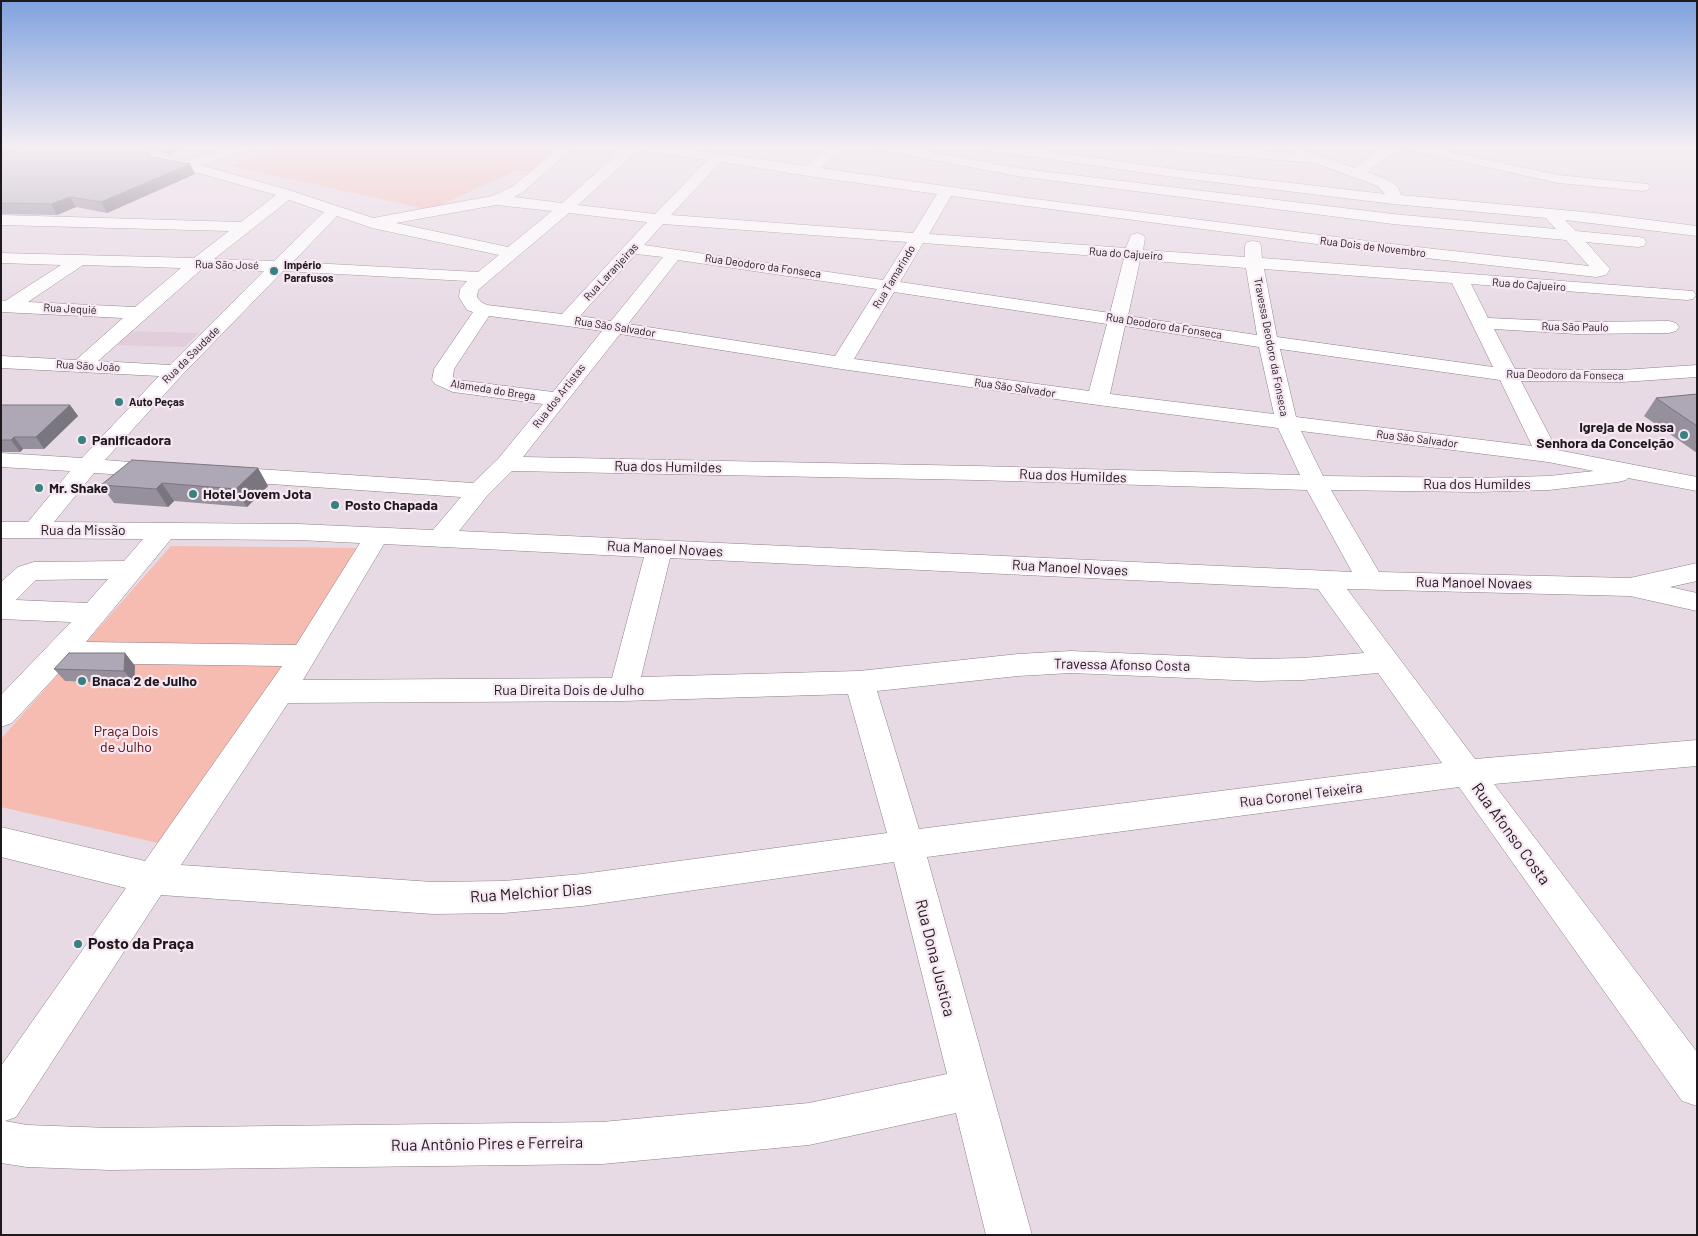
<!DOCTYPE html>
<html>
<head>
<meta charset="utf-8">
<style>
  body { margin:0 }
  #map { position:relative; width:1698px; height:1236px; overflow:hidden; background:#e8dae5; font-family:Barlow,sans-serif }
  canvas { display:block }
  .frame { position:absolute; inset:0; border:2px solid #1e191d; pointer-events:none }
</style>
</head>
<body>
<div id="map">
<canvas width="1698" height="1236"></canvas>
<div class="frame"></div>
</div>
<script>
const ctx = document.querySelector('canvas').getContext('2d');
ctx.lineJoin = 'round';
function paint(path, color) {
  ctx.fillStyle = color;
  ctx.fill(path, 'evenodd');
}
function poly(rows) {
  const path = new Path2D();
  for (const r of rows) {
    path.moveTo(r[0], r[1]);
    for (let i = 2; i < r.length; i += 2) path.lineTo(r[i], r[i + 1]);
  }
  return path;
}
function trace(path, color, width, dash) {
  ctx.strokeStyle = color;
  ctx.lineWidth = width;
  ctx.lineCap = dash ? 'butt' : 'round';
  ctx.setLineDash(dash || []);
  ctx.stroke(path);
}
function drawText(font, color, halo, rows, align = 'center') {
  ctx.font = font + ' Barlow,sans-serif';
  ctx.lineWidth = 4.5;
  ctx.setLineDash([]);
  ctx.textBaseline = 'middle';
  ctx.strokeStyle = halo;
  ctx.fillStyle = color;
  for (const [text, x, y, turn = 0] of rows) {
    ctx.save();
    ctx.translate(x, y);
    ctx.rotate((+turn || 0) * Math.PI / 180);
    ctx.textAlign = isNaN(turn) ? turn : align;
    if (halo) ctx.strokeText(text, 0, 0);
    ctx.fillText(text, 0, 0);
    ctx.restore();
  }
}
paint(poly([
  [128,331,199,333,184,347,111,345]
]), '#e2cddd');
paint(poly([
  [290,146,538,146,556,150,531,172,517,170,430,210,231,166],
  [171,546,361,548,167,845,1,807,1,739]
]), '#f6bbb1');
const minor = poly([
  [102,146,125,146,185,161,233,146,254,146,252,149,201,165,292,191,373,218,492,196,512,187,560,146,575,146,522,193,514,197,562,203,626,146,666,146,806,166,829,146,844,146,821,168,1027,198,1408,246,1589,266,1566,240,1393,224,1017,176,880,150,873,146,901,146,1017,168,1179,188,1393,214,1556,229,1546,218,1393,204,1181,178,985,150,978,146,1013,146,1181,170,1385,194,1378,186,1315,163,1160,150,1153,146,1208,146,1294,153,1301,149,1355,168,1385,146,1424,146,1558,175,1648,184,1650,187,1648,190,1643,191,1558,183,1400,148,1367,172,1388,180,1398,187,1401,195,1595,213,1697,226,1697,236,1565,220,1576,231,1638,237,1644,238,1646,242,1644,246,1638,247,1586,242,1610,269,1606,275,1596,277,1408,256,951,196,929,234,1126,248,1131,235,1137,233,1143,235,1145,238,1143,250,1245,257,1245,246,1247,242,1253,241,1259,242,1261,246,1262,258,1693,291,1696,295,1693,299,1687,300,1471,284,1488,318,1577,322,1669,321,1676,323,1679,327,1676,331,1669,333,1577,334,1494,329,1515,369,1622,370,1697,365,1697,377,1622,382,1521,381,1557,450,1697,477,1697,491,1628,478,1626,480,1618,482,1549,490,1475,492,1331,490,1379,572,1630,578,1697,563,1697,581,1670,587,1697,593,1697,611,1630,596,1347,589,1475,759,1697,740,1697,766,1494,784,1697,1052,1697,1106,1682,1101,1459,787,927,857,1032,1235,986,1235,956,1113,809,1145,602,1164,110,1170,27,1167,1,1163,1,1066,126,888,1,857,1,827,145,861,282,666,68,663,12,723,1,727,1,695,71,622,1,619,1,582,18,567,34,562,124,561,143,539,1,538,1,522,28,522,70,471,1,467,1,453,82,458,159,376,1,368,1,356,76,360,123,318,1,312,1,300,5,301,61,265,1,263,1,253,194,258,229,231,1,225,1,215,241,222,276,195,181,168,104,149,102,146],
  [638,150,707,160,655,214,578,205,638,150],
  [721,162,808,176,937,194,913,233,671,215,721,162],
  [289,200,324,212,274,261,214,259,289,200],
  [496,205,552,211,508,247,396,223,496,205],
  [569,213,647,222,562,314,487,305,481,302,477,297,478,290,569,213],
  [337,216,372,228,499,255,478,272,293,262,337,216],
  [663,224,907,242,883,280,644,245,663,224],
  [923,243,1124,258,1110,313,900,282,923,243],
  [636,254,663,257,611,321,580,316,636,254],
  [678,260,877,289,835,356,628,324,678,260],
  [1140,260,1246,268,1257,335,1128,316,1140,260],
  [83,265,181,268,135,307,28,302,83,265],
  [202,269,264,271,170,365,98,361,202,269],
  [1264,269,1452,283,1493,367,1277,337,1264,269],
  [283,271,467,281,460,289,459,297,467,310,473,312,434,369,432,380,435,384,453,392,543,404,498,459,473,483,226,467,218,469,214,474,218,479,226,481,461,497,433,530,298,524,54,522,94,473,158,477,166,475,170,470,166,465,105,460,182,375,283,271],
  [894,292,1107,324,1089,391,854,359,894,292],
  [489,316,567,326,602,331,553,392,458,380,453,377,454,369,489,316],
  [1125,326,1259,347,1274,414,1110,394,1125,326],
  [620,334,841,369,1098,405,1278,428,1300,475,976,466,523,457,620,334],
  [1280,349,1500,380,1532,446,1296,417,1280,349],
  [1301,431,1548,462,1594,471,1549,476,1475,478,1323,476,1301,431],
  [512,471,976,480,1307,490,1352,572,459,531,487,496,512,471],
  [171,539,298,540,360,543,296,645,86,642,171,539],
  [384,544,644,557,612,678,303,680,384,544],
  [670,558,1318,589,1364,653,1303,658,1258,659,1071,651,1018,654,859,671,641,677,670,558],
  [108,579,87,603,16,600,36,580,108,579],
  [1071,673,1258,681,1303,680,1378,673,1442,763,919,829,877,691,1018,676,1071,673],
  [848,694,887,833,582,874,504,881,433,882,181,865,288,703,623,701,848,694],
  [894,862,947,1074,809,1103,602,1122,110,1128,27,1125,5,1121,16,1117,161,895,433,914,504,913,582,906,894,862]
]);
trace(minor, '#8c7f89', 1);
paint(minor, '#fff');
paint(poly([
  [132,146,186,146,170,155],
  [153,157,190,164,195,174,107,213,76,207,57,215,1,214,1,158],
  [1697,394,1697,453,1644,416,1656,398],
  [1,405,70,405,78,416,44,449,23,449,20,452,1,452],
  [258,468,268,486,247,507,174,501,168,507,114,503,101,485],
  [125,653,135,666,134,683,65,681,54,669]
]), '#96909d');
paint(poly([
  [1,146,26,146,1,158],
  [165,146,186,146,170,155],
  [190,164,195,174,107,213,101,202],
  [70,197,76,207,57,215,51,204],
  [70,405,78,416,44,449,36,437],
  [14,437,23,449,20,452,11,440],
  [258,468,268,486,247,507,236,489],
  [162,483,174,501,168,507,156,489],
  [125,653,135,666,134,683,124,671]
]), '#7a767f');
const building = poly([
  [29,146,119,146,151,154,147,156,190,164,101,202,70,197,51,204,1,203,1,158,29,146],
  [1697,394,1697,426,1656,398,1697,394],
  [1,405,70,405,36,437,14,437,11,440,1,440,1,405],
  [132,460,258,468,236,489,162,483,156,489,101,485,132,460],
  [69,653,125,653,124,671,54,669,69,653]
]);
paint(building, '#aea8b6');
trace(building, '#7a767f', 1);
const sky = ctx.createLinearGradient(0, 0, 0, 319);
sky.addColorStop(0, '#7fa2de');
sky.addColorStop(0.46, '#f5eef3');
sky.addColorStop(1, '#f5eef300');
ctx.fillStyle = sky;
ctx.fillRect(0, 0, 1698, 319);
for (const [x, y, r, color] of [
  [274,271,5,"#388182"],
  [119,402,5,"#388182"],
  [1684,435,5,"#388182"],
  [82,440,5,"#388182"],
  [39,488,5,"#388182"],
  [193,494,5,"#388182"],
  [335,505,5,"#388182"],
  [82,681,5,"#388182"],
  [78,944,5,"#388182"]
]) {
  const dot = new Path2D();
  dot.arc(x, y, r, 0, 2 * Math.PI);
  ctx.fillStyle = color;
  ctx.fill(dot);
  trace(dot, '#f6e7f2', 2);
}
drawText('11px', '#1e191d', '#f6e7f2', [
  ["Rua Dois de Novembro",1373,247,7],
  ["Rua do Cajueiro",1126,254,4],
  ["Rua São José",227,265,1],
  ["Rua Deodoro da Fonseca",763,266,8],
  ["Rua Laranjeiras",611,272,-47],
  ["Rua Tamarindo",894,277,-59],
  ["Rua do Cajueiro",1529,285,4],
  ["Rua Jequié",70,309,3],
  ["Rua Deodoro da Fonseca",1164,326,9],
  ["Rua São Salvador",615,327,9],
  ["Rua São Paulo",1575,327,1],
  ["Travessa Deodoro da Fonseca",1271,347,79],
  ["Rua da Saudade",191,355,-45],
  ["Rua São João",88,366,3],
  ["Rua Deodoro da Fonseca",1565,375,1],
  ["Rua São Salvador",1015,388,8],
  ["Alameda do Brega",493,390,9],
  ["Rua dos Artistas",559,396,-52],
  ["Rua São Salvador",1417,439,7]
]);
drawText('bold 11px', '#1e191d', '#f6e7f2', [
  ["Império",284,265],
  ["Parafusos",284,278],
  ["Auto Peças",129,402]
], 'left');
drawText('bold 14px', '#1e191d', '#f6e7f2', [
  ["Igreja de Nossa",1674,427,"right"],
  ["Senhora da Conceição",1674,443,"right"],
  ["Panificadora",92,440],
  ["Mr. Shake",49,488],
  ["Hotel Jovem Jota",203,494],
  ["Posto Chapada",345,505],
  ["Bnaca 2 de Julho",92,681]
], 'left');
drawText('14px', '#1e191d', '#f6e7f2', [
  ["Rua dos Humildes",668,467,1],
  ["Rua dos Humildes",1073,476,2],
  ["Rua dos Humildes",1477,484],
  ["Rua da Missão",83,530],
  ["Rua Manoel Novaes",665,549,3],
  ["Rua Manoel Novaes",1070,568,3],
  ["Rua Manoel Novaes",1474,583,1],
  ["Travessa Afonso Costa",1122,665,1],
  ["Rua Direita Dois de Julho",569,690],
  ["Rua Coronel Teixeira",1301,795,-7]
]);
drawText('14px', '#570a06', '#f6e7f2', [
  ["Praça Dois",126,731],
  ["de Julho",126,747]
]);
drawText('16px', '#1e191d', '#f6e7f2', [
  ["Rua Afonso Costa",1511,834,54],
  ["Rua Melchior Dias",531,893,-4],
  ["Rua Dona Justica",935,958,76],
  ["Rua Antônio Pires e Ferreira",487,1144,-1]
]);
drawText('bold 16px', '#1e191d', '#f6e7f2', [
  ["Posto da Praça",88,944]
], 'left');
</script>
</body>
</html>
